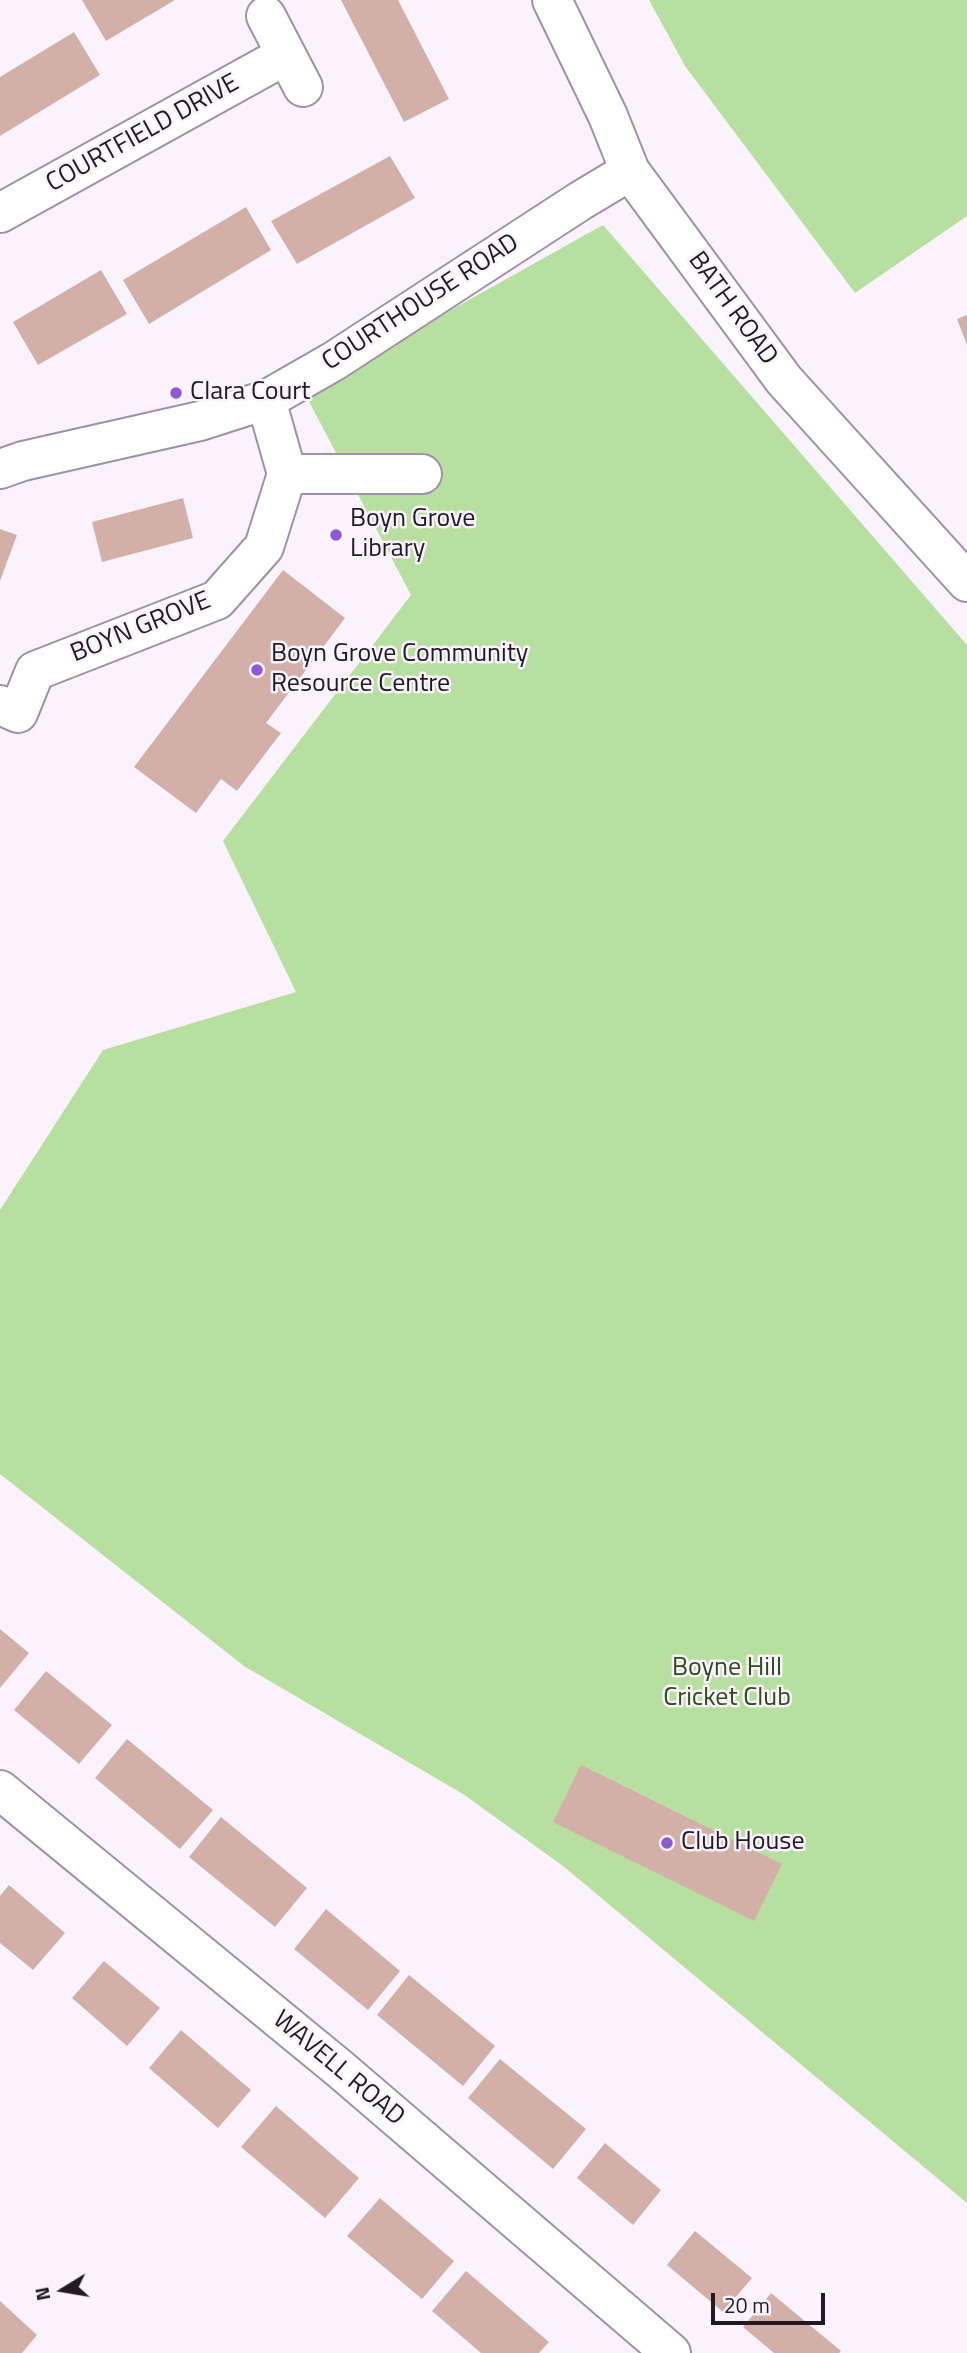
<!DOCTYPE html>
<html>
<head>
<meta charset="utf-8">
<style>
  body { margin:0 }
  #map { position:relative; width:967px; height:2353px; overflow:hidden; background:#faf2fd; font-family:"Titillium Web",sans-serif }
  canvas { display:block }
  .north { position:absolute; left:28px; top:2255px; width:70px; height:70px; -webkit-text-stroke:5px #faf2fd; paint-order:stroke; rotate:259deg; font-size:19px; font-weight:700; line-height:28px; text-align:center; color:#211a24 }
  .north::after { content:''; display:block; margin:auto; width:24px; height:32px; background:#211a24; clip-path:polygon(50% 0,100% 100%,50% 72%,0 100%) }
  .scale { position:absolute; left:711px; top:2293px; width:114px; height:32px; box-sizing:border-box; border:4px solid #211a24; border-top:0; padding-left:9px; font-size:21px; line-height:24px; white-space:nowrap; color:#211a24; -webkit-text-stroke:5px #faf2fd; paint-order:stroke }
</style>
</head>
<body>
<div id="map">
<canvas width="967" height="2353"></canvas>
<div class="north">N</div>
<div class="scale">20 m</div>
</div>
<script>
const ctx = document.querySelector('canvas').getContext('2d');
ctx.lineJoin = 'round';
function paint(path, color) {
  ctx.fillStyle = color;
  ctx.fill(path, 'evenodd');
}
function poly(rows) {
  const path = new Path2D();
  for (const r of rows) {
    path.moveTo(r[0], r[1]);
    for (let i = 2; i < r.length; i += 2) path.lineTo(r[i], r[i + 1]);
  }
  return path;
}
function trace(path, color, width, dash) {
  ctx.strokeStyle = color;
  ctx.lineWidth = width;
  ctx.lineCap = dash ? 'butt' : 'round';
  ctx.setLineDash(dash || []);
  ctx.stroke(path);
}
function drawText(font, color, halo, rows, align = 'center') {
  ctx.font = font + ' "Titillium Web",sans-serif';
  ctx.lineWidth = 5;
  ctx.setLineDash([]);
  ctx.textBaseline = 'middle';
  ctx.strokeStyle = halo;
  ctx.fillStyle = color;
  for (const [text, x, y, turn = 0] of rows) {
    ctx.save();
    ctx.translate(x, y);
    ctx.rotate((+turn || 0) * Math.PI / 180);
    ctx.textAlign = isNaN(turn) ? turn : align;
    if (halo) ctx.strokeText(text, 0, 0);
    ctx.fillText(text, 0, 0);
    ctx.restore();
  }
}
paint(poly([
  [649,0,967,0,967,216,855,293,685,66],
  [603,225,967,645,967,2203,563,1866,463,1794,244,1666,0,1474,0,1210,103,1050,296,992,223,841,411,595,304,392]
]), '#b7dfa0');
paint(poly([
  [82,0,175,0,106,41],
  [341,0,398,0,449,99,404,122],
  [74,32,100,75,0,136,0,77],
  [390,156,415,198,297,264,271,221],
  [246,207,271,250,149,324,123,280],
  [101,270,127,314,38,365,13,322],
  [967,315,967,345,957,319],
  [183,498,193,538,102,562,92,522],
  [0,529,17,535,0,581],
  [283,570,345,618,266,723,281,733,237,791,221,779,196,813,134,767],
  [0,1629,29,1653,0,1688],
  [46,1671,112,1725,79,1764,14,1710],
  [127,1739,213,1810,180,1849,95,1778],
  [581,1765,782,1864,754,1921,553,1822],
  [221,1817,307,1888,275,1927,189,1857],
  [9,1885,65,1933,33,1970,0,1943,0,1896],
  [326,1909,400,1971,368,2010,294,1949],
  [104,1961,160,2008,127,2046,72,1998],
  [409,1975,495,2046,463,2086,377,2015],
  [181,2030,251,2090,218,2128,149,2068],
  [500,2059,586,2129,553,2169,468,2098],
  [276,2106,359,2178,325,2218,241,2147],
  [605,2143,661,2190,633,2225,577,2178],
  [380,2198,454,2261,422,2299,347,2236],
  [695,2231,752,2278,723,2312,667,2265],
  [466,2271,549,2342,539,2353,481,2353,432,2311],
  [771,2293,841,2351,839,2353,774,2353,743,2327],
  [0,2301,37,2335,22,2353,0,2353]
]), '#d3b0a7');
const minor = poly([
  [266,16,303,87],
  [0,213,286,55],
  [0,469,23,461,200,421,266,400,334,361,580,201,630,171],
  [287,474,422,474],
  [0,705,18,713,35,671,217,600,264,547,287,474,266,400],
  [0,1790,340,2069,671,2353]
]);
const major = poly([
  [552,0,608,116,630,171,784,380,967,582]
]);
trace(minor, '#a28fa9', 42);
trace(major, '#a28fa9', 42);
trace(minor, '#fff', 38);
trace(major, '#fff', 38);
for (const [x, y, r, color] of [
  [176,393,7,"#8c5ad3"],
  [336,535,7,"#8c5ad3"],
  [257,670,7,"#8c5ad3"],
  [667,1843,7,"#8c5ad3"]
]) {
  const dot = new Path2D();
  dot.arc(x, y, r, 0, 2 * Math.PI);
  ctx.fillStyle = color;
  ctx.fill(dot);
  trace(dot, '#faf2fd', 2.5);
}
drawText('26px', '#211a24', '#faf2fd', [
  ["COURTFIELD DRIVE",143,134,-29],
  ["COURTHOUSE ROAD",421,303,-33],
  ["BATH ROAD",732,309,54],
  ["BOYN GROVE",141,628,-22],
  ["WAVELL ROAD",338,2069,40]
]);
drawText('26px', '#211a24', '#faf2fd', [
  ["Clara Court",190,393],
  ["Boyn Grove",350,520],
  ["Library",350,550],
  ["Boyn Grove Community",271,655],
  ["Resource Centre",271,685],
  ["Club House",681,1843]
], 'left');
drawText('26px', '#2e4b19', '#faf2fd', [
  ["Boyne Hill",727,1669],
  ["Cricket Club",727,1699]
]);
</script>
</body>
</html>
